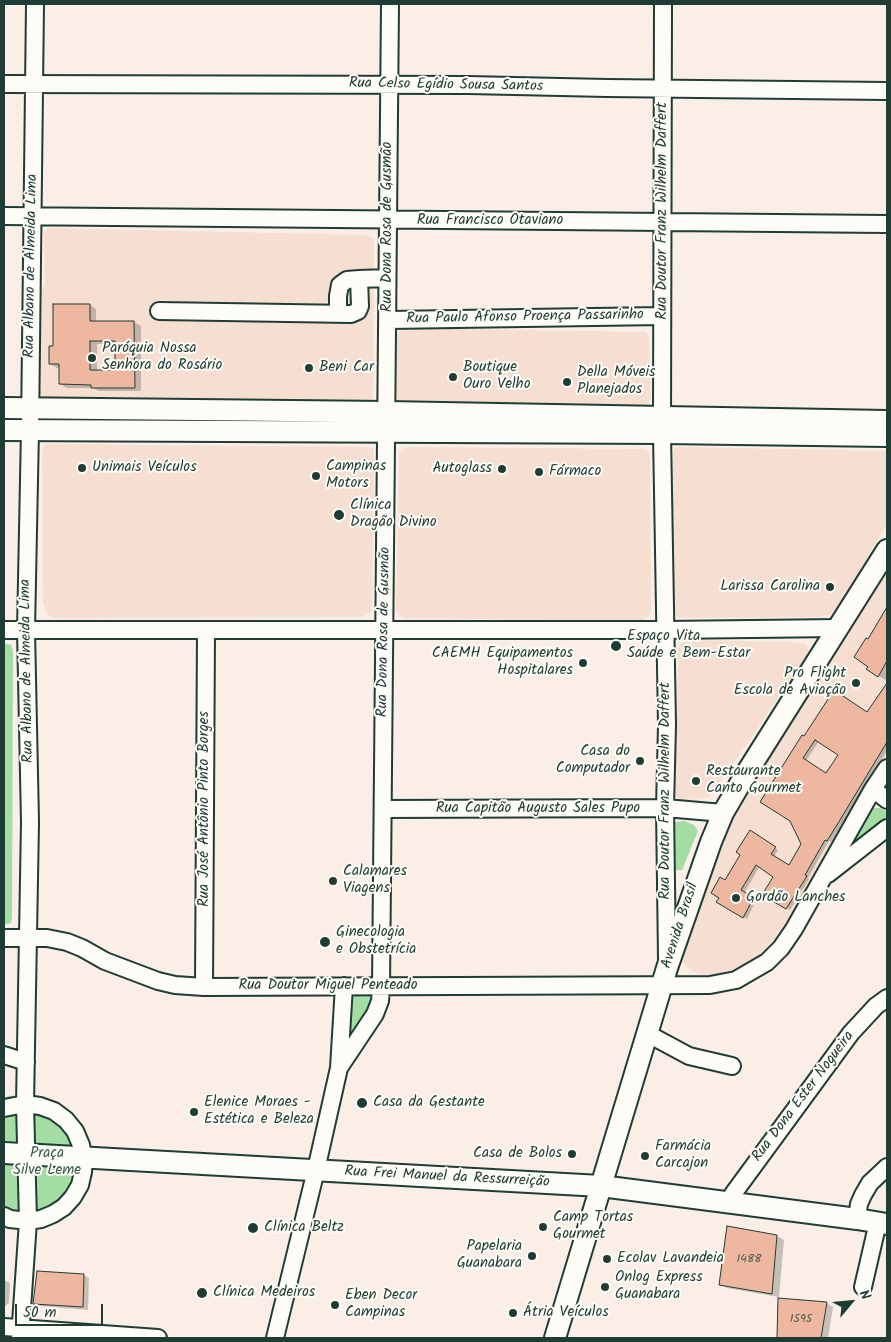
<!DOCTYPE html>
<html>
<head>
<meta charset="utf-8">
<style>
  body { margin:0 }
  #map { position:relative; width:891px; height:1342px; overflow:hidden; background:#faeee6; font-family:Kalam,sans-serif }
  canvas { display:block }
  .frame { position:absolute; inset:0; border:5px solid #1f3d34; pointer-events:none }
  .north { position:absolute; left:826px; top:1277px; width:50px; height:50px; -webkit-text-stroke:4px #fdfcf7; paint-order:stroke; rotate:62deg; font-size:14px; font-weight:700; line-height:20px; text-align:center; color:#1f3d34 }
  .north::after { content:''; display:block; margin:auto; width:18px; height:22px; background:#1f3d34; clip-path:polygon(50% 0,100% 100%,50% 72%,0 100%) }
  .scale { position:absolute; left:15px; top:1304px; width:88px; height:22px; box-sizing:border-box; border:2px solid #1f3d34; border-top:0; padding-left:6px; font-size:15px; line-height:18px; white-space:nowrap; color:#1f3d34; -webkit-text-stroke:4px #fdfcf7; paint-order:stroke }
</style>
</head>
<body>
<div id="map">
<canvas width="891" height="1342"></canvas>
<div class="frame"></div>
<div class="north">N</div>
<div class="scale">50 m</div>
</div>
<script>
const ctx = document.querySelector('canvas').getContext('2d');
ctx.lineJoin = 'round';
function paint(path, color) {
  ctx.fillStyle = color;
  ctx.fill(path, 'evenodd');
}
function poly(rows) {
  const path = new Path2D();
  for (const r of rows) {
    path.moveTo(r[0], r[1]);
    for (let i = 2; i < r.length; i += 2) path.lineTo(r[i], r[i + 1]);
  }
  return path;
}
function trace(path, color, width, dash) {
  ctx.strokeStyle = color;
  ctx.lineWidth = width;
  ctx.lineCap = dash ? 'butt' : 'round';
  ctx.setLineDash(dash || []);
  ctx.stroke(path);
}
function drawText(font, color, halo, rows, align = 'center') {
  ctx.font = font + ' Kalam,sans-serif';
  ctx.lineWidth = 4;
  ctx.setLineDash([]);
  ctx.textBaseline = 'middle';
  ctx.strokeStyle = halo;
  ctx.fillStyle = color;
  for (const [text, x, y, turn = 0] of rows) {
    ctx.save();
    ctx.translate(x, y);
    ctx.rotate((+turn || 0) * Math.PI / 180);
    ctx.textAlign = isNaN(turn) ? turn : align;
    if (halo) ctx.strokeText(text, 0, 0);
    ctx.fillText(text, 0, 0);
    ctx.restore();
  }
}
paint(poly([
  [51,228,364,235,371,237,374,241,373,401,372,403,144,401,144,397,44,397,39,394,37,388,40,287,45,287,44,233,47,229],
  [405,328,645,332,649,336,651,399,648,404,641,405,404,405,399,403,396,395,397,334],
  [45,444,371,447,374,449,374,453,372,608,371,612,362,617,54,618,48,615,43,603,42,452],
  [408,447,643,449,649,452,650,457,651,611,648,617,641,621,403,618,398,614,396,608,399,455,401,449],
  [681,447,887,451,887,524,837,609,830,615,819,617,678,618,673,612,673,455,674,448],
  [887,573,887,752,849,814,792,913,769,946,757,958,745,965,729,971,716,975,702,974,694,972,688,968,683,962,682,954,724,835,760,772],
  [688,640,793,642,806,644,809,652,737,759,710,796,700,799,681,800,676,797,674,789,678,649,681,643]
]), '#f6ded1');
paint(poly([
  [4,643,11,645,13,651,12,917,11,923,4,925],
  [872,808,880,808,887,812,887,822,859,842,855,837,867,814],
  [685,821,694,825,698,831,682,870,673,870,672,827,675,822],
  [369,993,372,995,373,998,348,1045,352,994],
  [32,1094,54,1101,73,1114,85,1132,91,1152,70,1209,4,1223,4,1098,9,1096]
]), '#a3dda3');
paint(poly([
  [90,305,96,309,96,322,134,322,141,326,141,391,99,391,93,388,67,388,60,384,60,368,57,368,50,364,54,347],
  [97,344,116,344,117,372,97,372],
  [887,607,887,681,868,669,868,641],
  [887,685,887,751,843,822,831,842,829,841,808,878,809,879,790,910,764,894,775,876,760,866,744,893,756,900,747,919,718,902,725,882,741,854,751,832,778,850,774,857,790,867,802,844,791,820,805,737,868,713],
  [819,741,840,755,827,775,806,761],
  [728,1228,777,1236,784,1240,779,1297,727,1288,720,1284],
  [84,1275,89,1278,88,1310,40,1306,35,1303],
  [4,1280,10,1283,9,1303,4,1307],
  [780,1300,826,1303,833,1307,828,1338,779,1338]
]), '#0003');
const building = poly([
  [53,304,90,304,90,321,134,321,135,388,91,388,91,385,59,384,59,364,49,364,49,346,53,346,53,304],
  [90,341,115,341,115,370,90,370,90,341],
  [887,607,887,661,878,677,866,669,868,667,854,657,866,638,868,639,887,607],
  [887,683,887,742,840,820,827,841,825,840,805,875,807,876,786,909,762,895,773,877,756,865,741,890,754,897,743,918,716,902,719,898,711,893,720,877,725,880,740,855,736,852,750,830,776,847,771,854,789,865,801,844,790,821,760,802,802,735,804,736,834,690,867,712,887,683],
  [815,740,838,755,826,773,803,758,815,740],
  [727,1226,777,1235,772,1294,719,1285,727,1226],
  [37,1271,84,1274,83,1307,33,1304,37,1271],
  [778,1298,827,1302,821,1338,777,1338,778,1298]
]);
paint(building, '#edb7a0');
trace(building, '#1f3d34', 1);
const minor = poly([
  [4,84,468,85,607,88,887,91],
  [4,216,887,224],
  [159,311,351,314,358,311,360,306,359,279,387,278],
  [338,314,338,296,340,285,347,280,359,279],
  [388,320,662,316],
  [662,417,663,4],
  [662,433,667,725,665,808,667,958],
  [4,630,665,630,839,628],
  [873,789,887,800],
  [383,809,665,808,723,813],
  [828,874,887,828],
  [4,938,47,938,67,942,82,948,105,961,158,981,175,985,204,987,710,985,736,980,767,962,781,948,794,929,873,789,887,768],
  [204,987,206,631],
  [648,1034,689,1056,732,1066],
  [4,1055,26,1062],
  [339,1068,375,1014,380,1001,381,986,390,4],
  [4,1108,25,1104,40,1106,54,1111,66,1120,75,1131,81,1145,84,1159,83,1172,80,1185,73,1197,64,1207,53,1214,41,1219,28,1221,10,1219,4,1216],
  [729,1203,733,1194,851,1033,876,1006,887,998],
  [857,1219,859,1204,863,1195,870,1183,887,1167],
  [863,1287,878,1222],
  [4,1327,158,1338],
  [20,1338,28,1221,25,1104,30,822,26,630,30,430,35,4],
  [275,1338,316,1170,339,1068,344,986]
]);
const major = poly([
  [4,408,387,412,887,421],
  [4,430,662,433,887,436],
  [4,1153,601,1186,857,1219,887,1224],
  [555,1338,667,968,711,842,723,813,744,777,887,550]
]);
trace(minor, '#1f3d34', 20);
trace(major, '#1f3d34', 24);
trace(minor, '#fdfcf7', 16);
trace(major, '#fdfcf7', 20);
for (const [x, y, r, color] of [
  [92,358,5,"#1f3d34"],
  [309,368,5,"#1f3d34"],
  [453,377,5,"#1f3d34"],
  [567,382,5,"#1f3d34"],
  [82,468,5,"#1f3d34"],
  [502,469,5,"#1f3d34"],
  [539,472,5,"#1f3d34"],
  [316,476,5,"#1f3d34"],
  [339,515,6,"#1f3d34"],
  [830,587,5,"#1f3d34"],
  [616,646,6,"#1f3d34"],
  [583,663,5,"#1f3d34"],
  [856,683,5,"#1f3d34"],
  [640,761,5,"#1f3d34"],
  [696,781,5,"#1f3d34"],
  [333,881,5,"#1f3d34"],
  [736,898,5,"#1f3d34"],
  [325,942,6,"#1f3d34"],
  [362,1103,6,"#1f3d34"],
  [194,1112,5,"#1f3d34"],
  [572,1154,5,"#1f3d34"],
  [645,1156,5,"#1f3d34"],
  [543,1227,5,"#1f3d34"],
  [253,1228,6,"#1f3d34"],
  [532,1256,5,"#1f3d34"],
  [607,1259,5,"#1f3d34"],
  [605,1287,5,"#1f3d34"],
  [202,1293,6,"#1f3d34"],
  [335,1305,5,"#1f3d34"],
  [513,1313,5,"#1f3d34"]
]) {
  const dot = new Path2D();
  dot.arc(x, y, r, 0, 2 * Math.PI);
  ctx.fillStyle = color;
  ctx.fill(dot);
  trace(dot, '#fdfcf7', 2);
}
drawText('12px', '#525c4f', null, [
  ["1488",749,1260],
  ["1595",801,1320]
]);
drawText('15px', '#1f3d34', '#fdfcf7', [
  ["Rua Celso Egídio Sousa Santos",446,86,1],
  ["Rua Doutor Franz Wilhelm Daffert",663,211,-90],
  ["Rua Francisco Otaviano",490,221],
  ["Rua Dona Rosa de Gusmão",388,227,-90],
  ["Rua Albano de Almeida Lima",32,266,-89],
  ["Rua Paulo Afonso Proença Passarinho",525,318,-1],
  ["Rua Dona Rosa de Gusmão",385,632,-89],
  ["Rua Albano de Almeida Lima",28,671,-91],
  ["Rua Doutor Franz Wilhelm Daffert",666,791,-90],
  ["Rua José Antônio Pinto Borges",205,809,-90],
  ["Rua Capitão Augusto Sales Pupo",538,809],
  ["Avenida Brasil",681,926,-72],
  ["Rua Doutor Miguel Penteado",328,986],
  ["Rua Dona Ester Nogueira",804,1097,-53],
  ["Rua Frei Manuel da Ressurreição",447,1178,3]
]);
drawText('15px', '#1f3d34', '#fdfcf7', [
  ["Paróquia Nossa",102,349],
  ["Senhora do Rosário",102,366],
  ["Beni Car",319,368],
  ["Boutique",463,368],
  ["Ouro Velho",463,385],
  ["Della Móveis",577,373],
  ["Planejados",577,390],
  ["Campinas",326,467],
  ["Motors",326,484],
  ["Unimais Veículos",92,468],
  ["Autoglass",492,469,"right"],
  ["Fármaco",549,472],
  ["Clínica",350,506],
  ["Dragão Divino",350,523],
  ["Larissa Carolina",820,587,"right"],
  ["Espaço Vita",627,637],
  ["Saúde e Bem-Estar",627,654],
  ["CAEMH Equipamentos",573,654,"right"],
  ["Hospitalares",573,671,"right"],
  ["Pro Flight",846,674,"right"],
  ["Escola de Aviação",846,691,"right"],
  ["Casa do",630,752,"right"],
  ["Computador",630,769,"right"],
  ["Restaurante",706,772],
  ["Canto Gourmet",706,789],
  ["Calamares",343,872],
  ["Viagens",343,889],
  ["Gordão Lanches",746,898],
  ["Ginecologia",336,933],
  ["e Obstetrícia",336,950],
  ["Elenice Moraes -",204,1103],
  ["Estética e Beleza",204,1120],
  ["Casa da Gestante",373,1103],
  ["Farmácia",655,1147],
  ["Carcajon",655,1164],
  ["Casa de Bolos",562,1154,"right"],
  ["Camp Tortas",553,1218],
  ["Gourmet",553,1235],
  ["Clínica Beltz",264,1228],
  ["Papelaria",522,1247,"right"],
  ["Guanabara",522,1264,"right"],
  ["Ecolav Lavandeia",617,1259],
  ["Onlog Express",615,1278],
  ["Guanabara",615,1295],
  ["Clínica Medeiros",213,1293],
  ["Eben Decor",345,1296],
  ["Campinas",345,1313],
  ["Átria Veículos",523,1313]
], 'left');
drawText('15px', '#395d4a', '#fdfcf7', [
  ["Praça",47,1154],
  ["Silve Leme",47,1171]
]);
</script>
</body>
</html>
